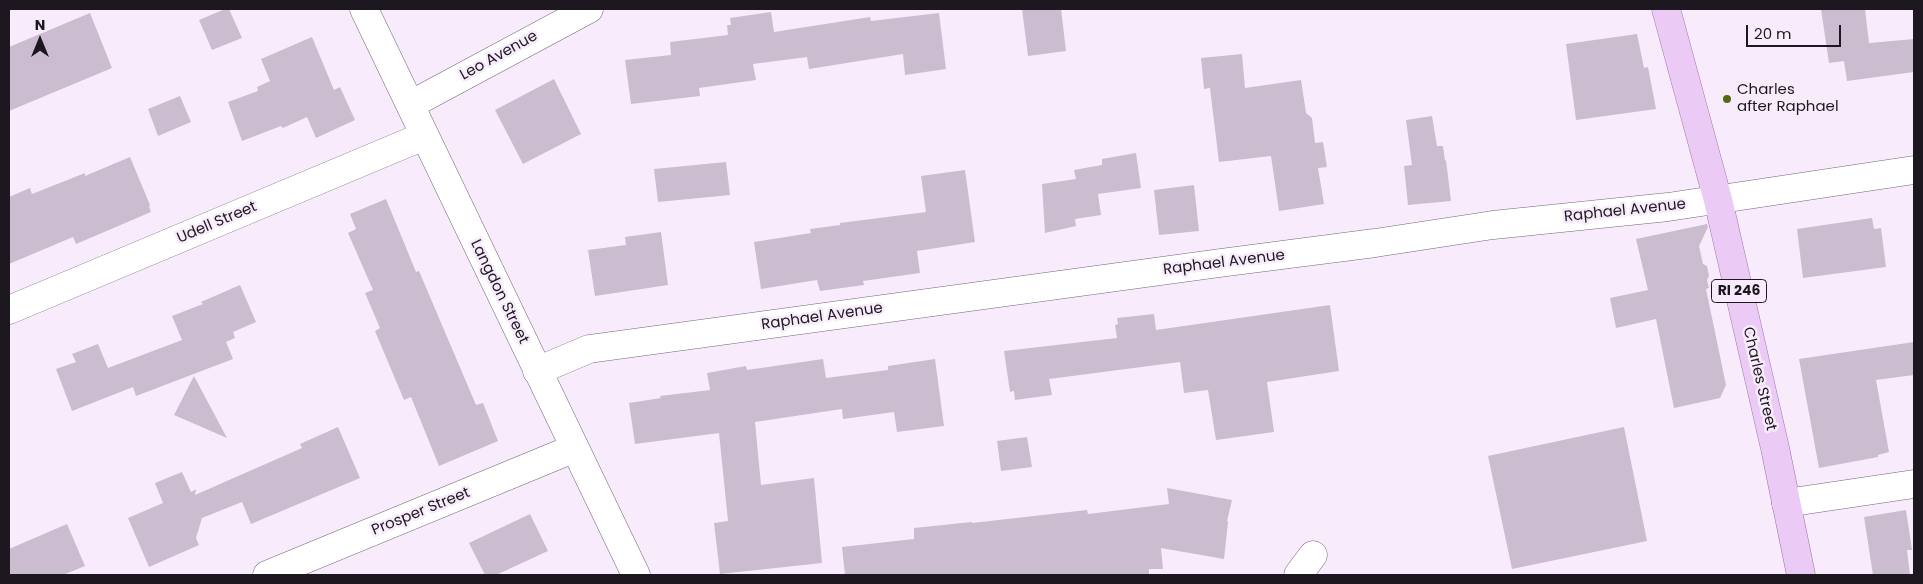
<!DOCTYPE html>
<html>
<head>
<meta charset="utf-8">
<style>
  body { margin:0 }
  #map { position:relative; width:1923px; height:584px; overflow:hidden; background:#f8ecfc; font-family:Poppins,sans-serif }
  canvas { display:block }
  .frame { position:absolute; inset:0; border:10px solid #1d181f; pointer-events:none }
  .north { position:absolute; left:15px; top:15px; width:50px; height:50px; -webkit-text-stroke:4px #f8ecfc; paint-order:stroke; rotate:0deg; font-size:14px; font-weight:700; line-height:20px; text-align:center; color:#1d181f }
  .north::after { content:''; display:block; margin:auto; width:18px; height:22px; background:#1d181f; clip-path:polygon(50% 0,100% 100%,50% 72%,0 100%) }
  .scale { position:absolute; left:1746px; top:25px; width:95px; height:22px; box-sizing:border-box; border:2px solid #1d181f; border-top:0; padding-left:6px; font-size:15px; line-height:18px; white-space:nowrap; color:#1d181f; -webkit-text-stroke:4px #f8ecfc; paint-order:stroke }
</style>
</head>
<body>
<div id="map">
<canvas width="1923" height="584"></canvas>
<div class="frame"></div>
<div class="north">N</div>
<div class="scale">20 m</div>
</div>
<script>
const ctx = document.querySelector('canvas').getContext('2d');
ctx.lineJoin = 'round';
function paint(path, color) {
  ctx.fillStyle = color;
  ctx.fill(path, 'evenodd');
}
function poly(rows) {
  const path = new Path2D();
  for (const r of rows) {
    path.moveTo(r[0], r[1]);
    for (let i = 2; i < r.length; i += 2) path.lineTo(r[i], r[i + 1]);
  }
  return path;
}
function trace(path, color, width, dash) {
  ctx.strokeStyle = color;
  ctx.lineWidth = width;
  ctx.lineCap = dash ? 'butt' : 'round';
  ctx.setLineDash(dash || []);
  ctx.stroke(path);
}
function drawText(font, color, halo, rows, align = 'center') {
  ctx.font = font + ' Poppins,sans-serif';
  ctx.lineWidth = 5;
  ctx.setLineDash([]);
  ctx.textBaseline = 'middle';
  ctx.strokeStyle = halo;
  ctx.fillStyle = color;
  for (const [text, x, y, turn = 0] of rows) {
    ctx.save();
    ctx.translate(x, y);
    ctx.rotate((+turn || 0) * Math.PI / 180);
    ctx.textAlign = isNaN(turn) ? turn : align;
    if (halo) ctx.strokeText(text, 0, 0);
    ctx.fillText(text, 0, 0);
    ctx.restore();
  }
}
paint(poly([
  [225,9,229,9,242,38,212,50,199,20],
  [1022,9,1061,9,1066,51,1028,56],
  [1821,9,1865,9,1869,43,1914,39,1914,72,1847,81,1844,61,1829,63],
  [771,12,774,32,870,17,871,21,939,13,946,69,905,75,903,54,809,69,807,57,753,64,756,80,699,88,700,96,631,104,625,60,671,55,670,42,728,35,727,25,731,25,730,18],
  [90,13,112,68,9,111,9,47],
  [1637,34,1644,68,1648,67,1656,109,1576,120,1566,44],
  [312,37,334,90,340,87,355,120,316,138,307,117,283,128,281,126,242,141,228,102,258,91,257,87,270,81,261,59],
  [1242,54,1245,88,1301,80,1306,113,1312,118,1315,143,1323,142,1327,167,1318,168,1324,204,1279,211,1271,156,1219,162,1210,88,1204,89,1201,58],
  [554,79,581,134,523,164,495,110],
  [180,96,191,122,158,136,148,109],
  [1432,116,1437,146,1443,146,1445,161,1446,160,1451,201,1408,205,1404,166,1412,165,1406,120],
  [1136,153,1141,188,1098,194,1101,215,1075,219,1076,226,1045,233,1042,184,1076,179,1074,170,1102,165,1102,159],
  [130,157,150,205,149,206,151,212,76,244,73,237,9,264,9,197,30,188,32,194,85,173,85,176],
  [726,162,730,195,658,202,654,169],
  [965,170,975,242,917,251,920,273,863,281,864,285,820,291,817,280,761,289,754,242,811,233,810,229,840,225,840,223,926,212,921,176],
  [1194,185,1199,231,1159,235,1154,190],
  [386,199,416,272,419,271,476,405,483,403,498,441,439,466,411,397,404,400,375,331,380,328,365,293,373,290,348,233,356,229,350,214],
  [1872,218,1874,229,1881,228,1886,267,1803,278,1797,229],
  [1707,224,1708,227,1699,246,1703,264,1707,266,1709,276,1707,280,1709,288,1706,289,1726,385,1720,398,1674,408,1656,319,1616,328,1610,298,1648,290,1636,239],
  [661,232,668,285,595,296,588,250,626,245,625,237],
  [240,285,256,322,233,332,235,338,226,342,233,359,136,396,133,387,72,411,56,369,76,362,72,354,98,344,108,368,182,340,172,316,203,304,201,302],
  [1330,305,1339,371,1267,382,1274,432,1216,440,1208,390,1184,393,1180,362,1049,379,1052,395,1015,400,1014,391,1010,392,1004,351,1117,338,1115,325,1118,324,1117,318,1154,314,1156,330],
  [1914,342,1914,375,1876,380,1889,452,1878,455,1878,457,1819,468,1799,359],
  [823,359,826,378,888,370,888,366,935,359,944,426,897,432,894,412,843,419,842,409,755,422,761,485,814,478,822,563,720,574,714,523,728,521,719,433,635,444,629,403,661,398,660,396,710,390,707,373,746,366,747,370],
  [194,376,227,438,174,415],
  [338,427,360,478,251,524,242,502,202,518,196,538,199,545,149,567,128,518,163,503,155,483,182,472,191,492,196,489,195,495,302,448,300,444],
  [1624,427,1647,541,1512,569,1488,456],
  [1027,437,1032,467,1001,471,997,441],
  [1167,488,1232,500,1227,521,1228,522,1224,559,1161,548,1163,569,1149,569,1149,575,845,575,842,547,914,539,914,528,972,522,972,523,1087,510,1088,514,1169,504],
  [1906,510,1912,550,1907,550,1910,575,1873,575,1864,517],
  [530,514,548,551,496,575,485,575,469,543],
  [67,524,85,566,63,575,9,575,9,549]
]), '#ccbcd0');
const street = poly([
  [364,9,636,575],
  [410,105,589,9],
  [9,310,424,136],
  [537,371,589,349,1220,263,1375,243,1493,225,1668,207,1914,170],
  [1786,503,1914,484],
  [267,575,575,448],
  [1298,575,1313,555]
]);
const primary = poly([
  [1666,9,1718,200,1775,448,1801,575]
]);
trace(street, '#736577', 29);
trace(primary, '#9a74a6', 29);
trace(street, '#fff', 28);
trace(primary, '#ebcaf5', 28);
for (const [x, y, r, color] of [
  [1727,99,5,"#566814"]
]) {
  const dot = new Path2D();
  dot.arc(x, y, r, 0, 2 * Math.PI);
  ctx.fillStyle = color;
  ctx.fill(dot);
  trace(dot, '#f8ecfc', 2);
}
for (const [x, y, w] of [
  [1739,291,55]
]) {
  const box = new Path2D();
  box.roundRect(x - w / 2, y - 11.5, w, 23, 4);
  ctx.fillStyle = '#f8ecfc';
  ctx.fill(box);
  trace(box, '#1d181f', 1);
}
drawText('bold 14px', '#1d181f', null, [
  ["RI 246",1739,291]
]);
drawText('15px', '#1d181f', '#f8ecfc', [
  ["Leo Avenue",499,56,-29],
  ["Raphael Avenue",1625,211,-6],
  ["Udell Street",217,223,-23],
  ["Raphael Avenue",1224,263,-7],
  ["Langdon Street",499,292,64],
  ["Raphael Avenue",822,317,-8],
  ["Charles Street",1759,379,77],
  ["Prosper Street",421,512,-22]
]);
drawText('15px', '#1d181f', '#f8ecfc', [
  ["Charles",1737,90],
  ["after Raphael",1737,107]
], 'left');
</script>
</body>
</html>
